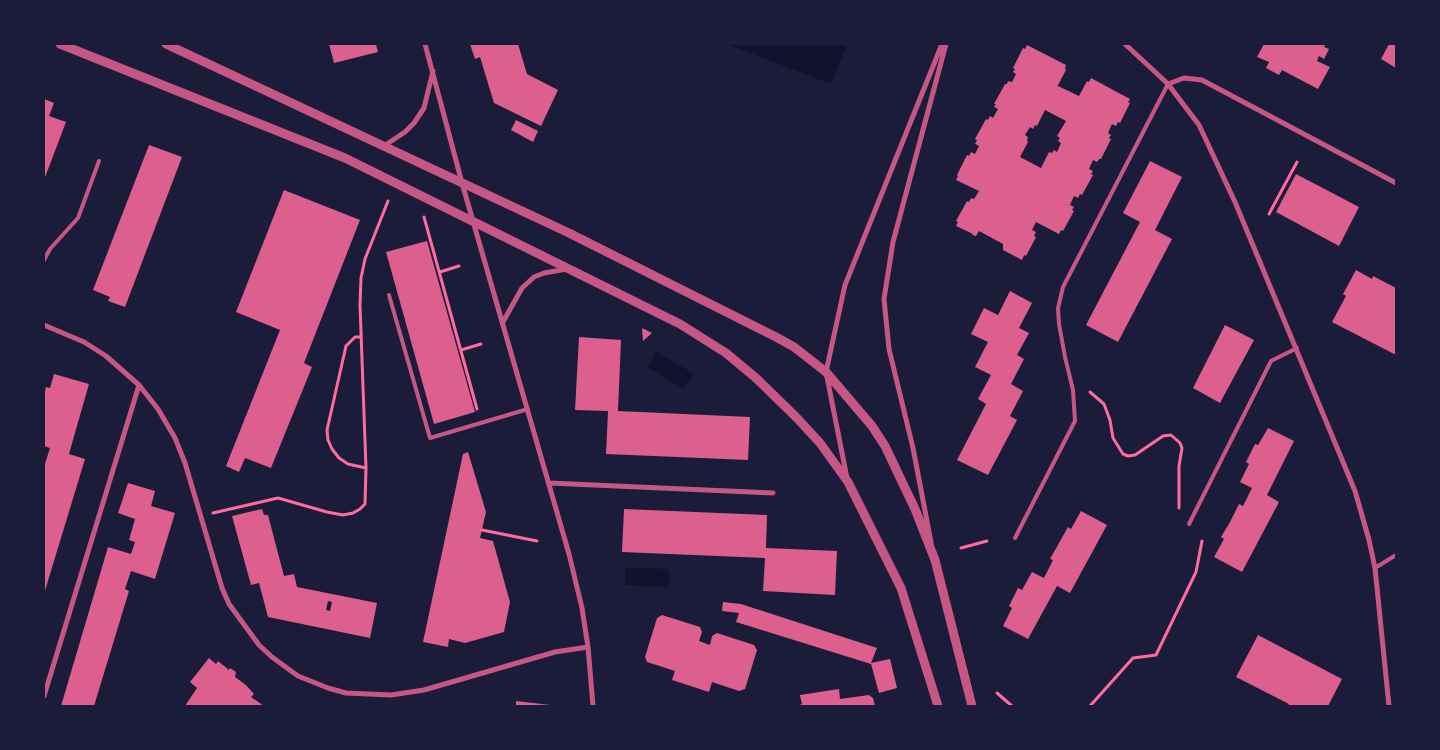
<!DOCTYPE html>
<html>
<head>
<meta charset="utf-8">
<style>
  body { margin:0 }
  #map { position:relative; width:1440px; height:750px; overflow:hidden; background:#1b1b3a; font-family:"PT Serif",serif }
  canvas { display:block }
  .frame { position:absolute; inset:0; border:45px solid #1b1b3a; pointer-events:none }
</style>
</head>
<body>
<div id="map">
<canvas width="1440" height="750"></canvas>
<div class="frame"></div>
</div>
<script>
const ctx = document.querySelector('canvas').getContext('2d');
ctx.lineJoin = 'round';
function paint(path, color) {
  ctx.fillStyle = color;
  ctx.fill(path, 'evenodd');
}
function poly(rows) {
  const path = new Path2D();
  for (const r of rows) {
    path.moveTo(r[0], r[1]);
    for (let i = 2; i < r.length; i += 2) path.lineTo(r[i], r[i + 1]);
  }
  return path;
}
function trace(path, color, width, dash) {
  ctx.strokeStyle = color;
  ctx.lineWidth = width;
  ctx.lineCap = dash ? 'butt' : 'round';
  ctx.setLineDash(dash || []);
  ctx.stroke(path);
}
paint(poly([
  [727,44,847,44,831,84],
  [656,351,694,374,684,389,647,367],
  [626,568,670,569,669,587,625,585]
]), '#12122b');
paint(poly([
  [329,44,376,44,378,52,334,63],
  [470,44,518,44,527,74,558,90,541,126,494,103,480,57,475,59],
  [1264,44,1326,44,1324,47,1329,49,1324,59,1319,56,1317,61,1330,67,1318,89,1282,70,1279,75,1266,68,1269,62,1257,57],
  [1389,44,1396,44,1396,68,1381,59],
  [1027,45,1066,65,1065,69,1066,70,1057,87,1058,86,1079,96,1087,81,1089,82,1091,78,1130,99,1128,102,1130,103,1120,123,1118,122,1116,126,1112,124,1108,133,1111,135,1109,138,1111,139,1101,159,1099,159,1097,162,1093,160,1089,169,1093,171,1091,174,1093,175,1082,195,1080,194,1078,198,1074,196,1070,205,1074,207,1072,210,1074,211,1063,231,1061,230,1059,234,1036,222,1032,230,1036,232,1034,236,1036,237,1026,256,1024,255,1022,260,1003,250,1003,244,979,231,976,236,972,235,973,234,956,226,958,222,956,221,967,201,969,202,971,198,974,199,979,191,956,180,958,176,957,175,967,155,969,156,971,152,975,154,979,146,975,144,977,140,975,139,986,119,988,120,990,116,993,118,998,109,994,107,996,104,994,104,1005,84,1007,84,1008,81,1012,82,1016,74,1013,72,1015,69,1013,68,1023,48,1025,49],
  [1045,110,1066,121,1057,136,1060,138,1058,141,1061,143,1057,152,1054,150,1052,153,1049,152,1041,168,1020,157,1028,142,1027,141,1028,137,1025,135,1030,127,1033,129,1035,125,1037,126],
  [44,99,54,103,49,116,66,122,44,180],
  [516,120,538,131,533,142,511,130],
  [149,145,182,157,125,307,108,301,110,297,93,290],
  [1150,161,1182,177,1155,230,1172,239,1118,342,1086,325,1140,222,1123,213],
  [1296,174,1359,207,1339,246,1276,212],
  [284,190,360,220,304,363,312,367,271,468,245,458,239,472,226,466,280,330,236,312],
  [427,241,475,412,434,424,386,252],
  [1356,270,1372,279,1373,276,1396,288,1396,355,1332,322,1346,296,1343,294],
  [1010,291,1032,303,1019,328,1029,333,1017,355,1024,359,1011,384,1023,391,1010,416,1017,420,988,475,957,460,986,404,978,399,991,375,975,367,988,342,971,334,984,308,998,315],
  [1225,325,1254,340,1220,403,1193,388],
  [642,328,652,333,643,341],
  [579,337,621,340,618,411,750,417,748,460,606,454,608,411,575,410],
  [54,374,89,384,69,454,85,459,44,594,44,467,50,448,44,446,44,396,46,387,50,388],
  [1268,428,1294,441,1267,495,1279,502,1242,572,1214,557,1224,539,1221,537,1230,522,1239,504,1243,506,1252,488,1240,482,1249,464,1246,462,1255,444,1258,445],
  [468,452,486,512,480,538,493,541,510,602,504,632,465,643,449,639,448,647,423,642,463,454],
  [128,483,155,491,151,506,175,513,155,579,131,571,125,589,129,591,94,706,61,706,108,547,131,554,135,542,129,540,135,519,118,513],
  [262,509,264,515,268,515,284,576,294,574,297,587,377,603,370,638,268,617,259,583,251,585,232,516],
  [328,601,332,602,330,611,326,610],
  [624,509,767,515,766,548,837,551,835,595,763,591,765,558,622,552],
  [1081,511,1107,525,1070,593,1057,586,1028,639,1003,626,1012,608,1009,606,1018,588,1022,590,1032,572,1044,578,1053,560,1050,559,1068,527,1071,529],
  [723,602,741,604,877,648,871,663,890,659,897,688,879,693,871,664,736,622,739,613,722,611],
  [662,615,700,627,702,632,699,641,710,645,712,636,717,633,754,645,757,650,745,689,739,691,712,682,709,692,672,680,675,671,647,662,645,657,657,618],
  [1258,635,1342,679,1328,706,1288,706,1289,704,1236,677],
  [209,658,216,664,218,661,229,670,230,668,236,672,235,677,246,685,254,694,251,697,264,706,185,706,197,688,190,682],
  [839,689,840,699,869,695,873,698,875,706,797,706,802,704,800,695],
  [516,701,550,705,550,706,516,706]
]), '#dd5f8e');
trace(poly([
  [1269,214,1297,162],
  [424,217,477,409],
  [440,272,459,266],
  [361,337,355,337,346,346,327,430,328,440,332,449,339,458,348,464,366,468],
  [461,350,481,344],
  [1090,392,1104,404,1110,420,1113,438,1123,454,1128,456,1135,455,1163,436,1171,435,1180,443,1182,448,1179,466,1179,508],
  [213,513,278,498,327,512,343,515,353,513,360,509,365,504,366,468,360,305,361,278,365,259,388,201],
  [482,530,537,541],
  [961,548,987,541],
  [997,693,1012,706],
  [1090,706,1133,658,1156,655,1196,572,1202,541]
]), '#ff6b9d', 3);
trace(poly([
  [44,260,50,249,78,218,99,161],
  [389,295,430,438,528,409],
  [1189,524,1271,361,1297,348],
  [1015,538,1075,421,1073,390,1065,357,1059,324,1058,308,1063,287,1168,84],
  [1375,568,1396,555]
]), '#c65784', 4);
trace(poly([
  [425,44,462,183,569,554,582,608,588,647,593,706],
  [1125,44,1168,84,1199,125,1235,202,1355,491,1369,540,1375,568,1389,706],
  [1168,84,1184,78,1202,80,1396,183],
  [384,146,405,132,414,123,424,108,433,71],
  [503,322,522,288,534,277,544,273,567,269],
  [44,325,84,342,106,356,139,385,158,409,175,438,185,463,222,588,229,604,259,645,272,657,298,676,328,688,346,693,391,695,424,690,555,652,588,647],
  [847,478,826,372,845,285,942,44],
  [549,483,773,493],
  [931,542,913,448,889,349,884,299,893,242,946,44],
  [44,696,139,385]
]), '#c65784', 5);
trace(poly([
  [60,44,345,158,680,324,726,353,756,378,796,417,820,443,848,482,901,588,938,706],
  [166,44,569,233,776,337,794,347,826,372,872,426,885,446,915,509,935,560,972,706]
]), '#c65784', 9);
</script>
</body>
</html>
